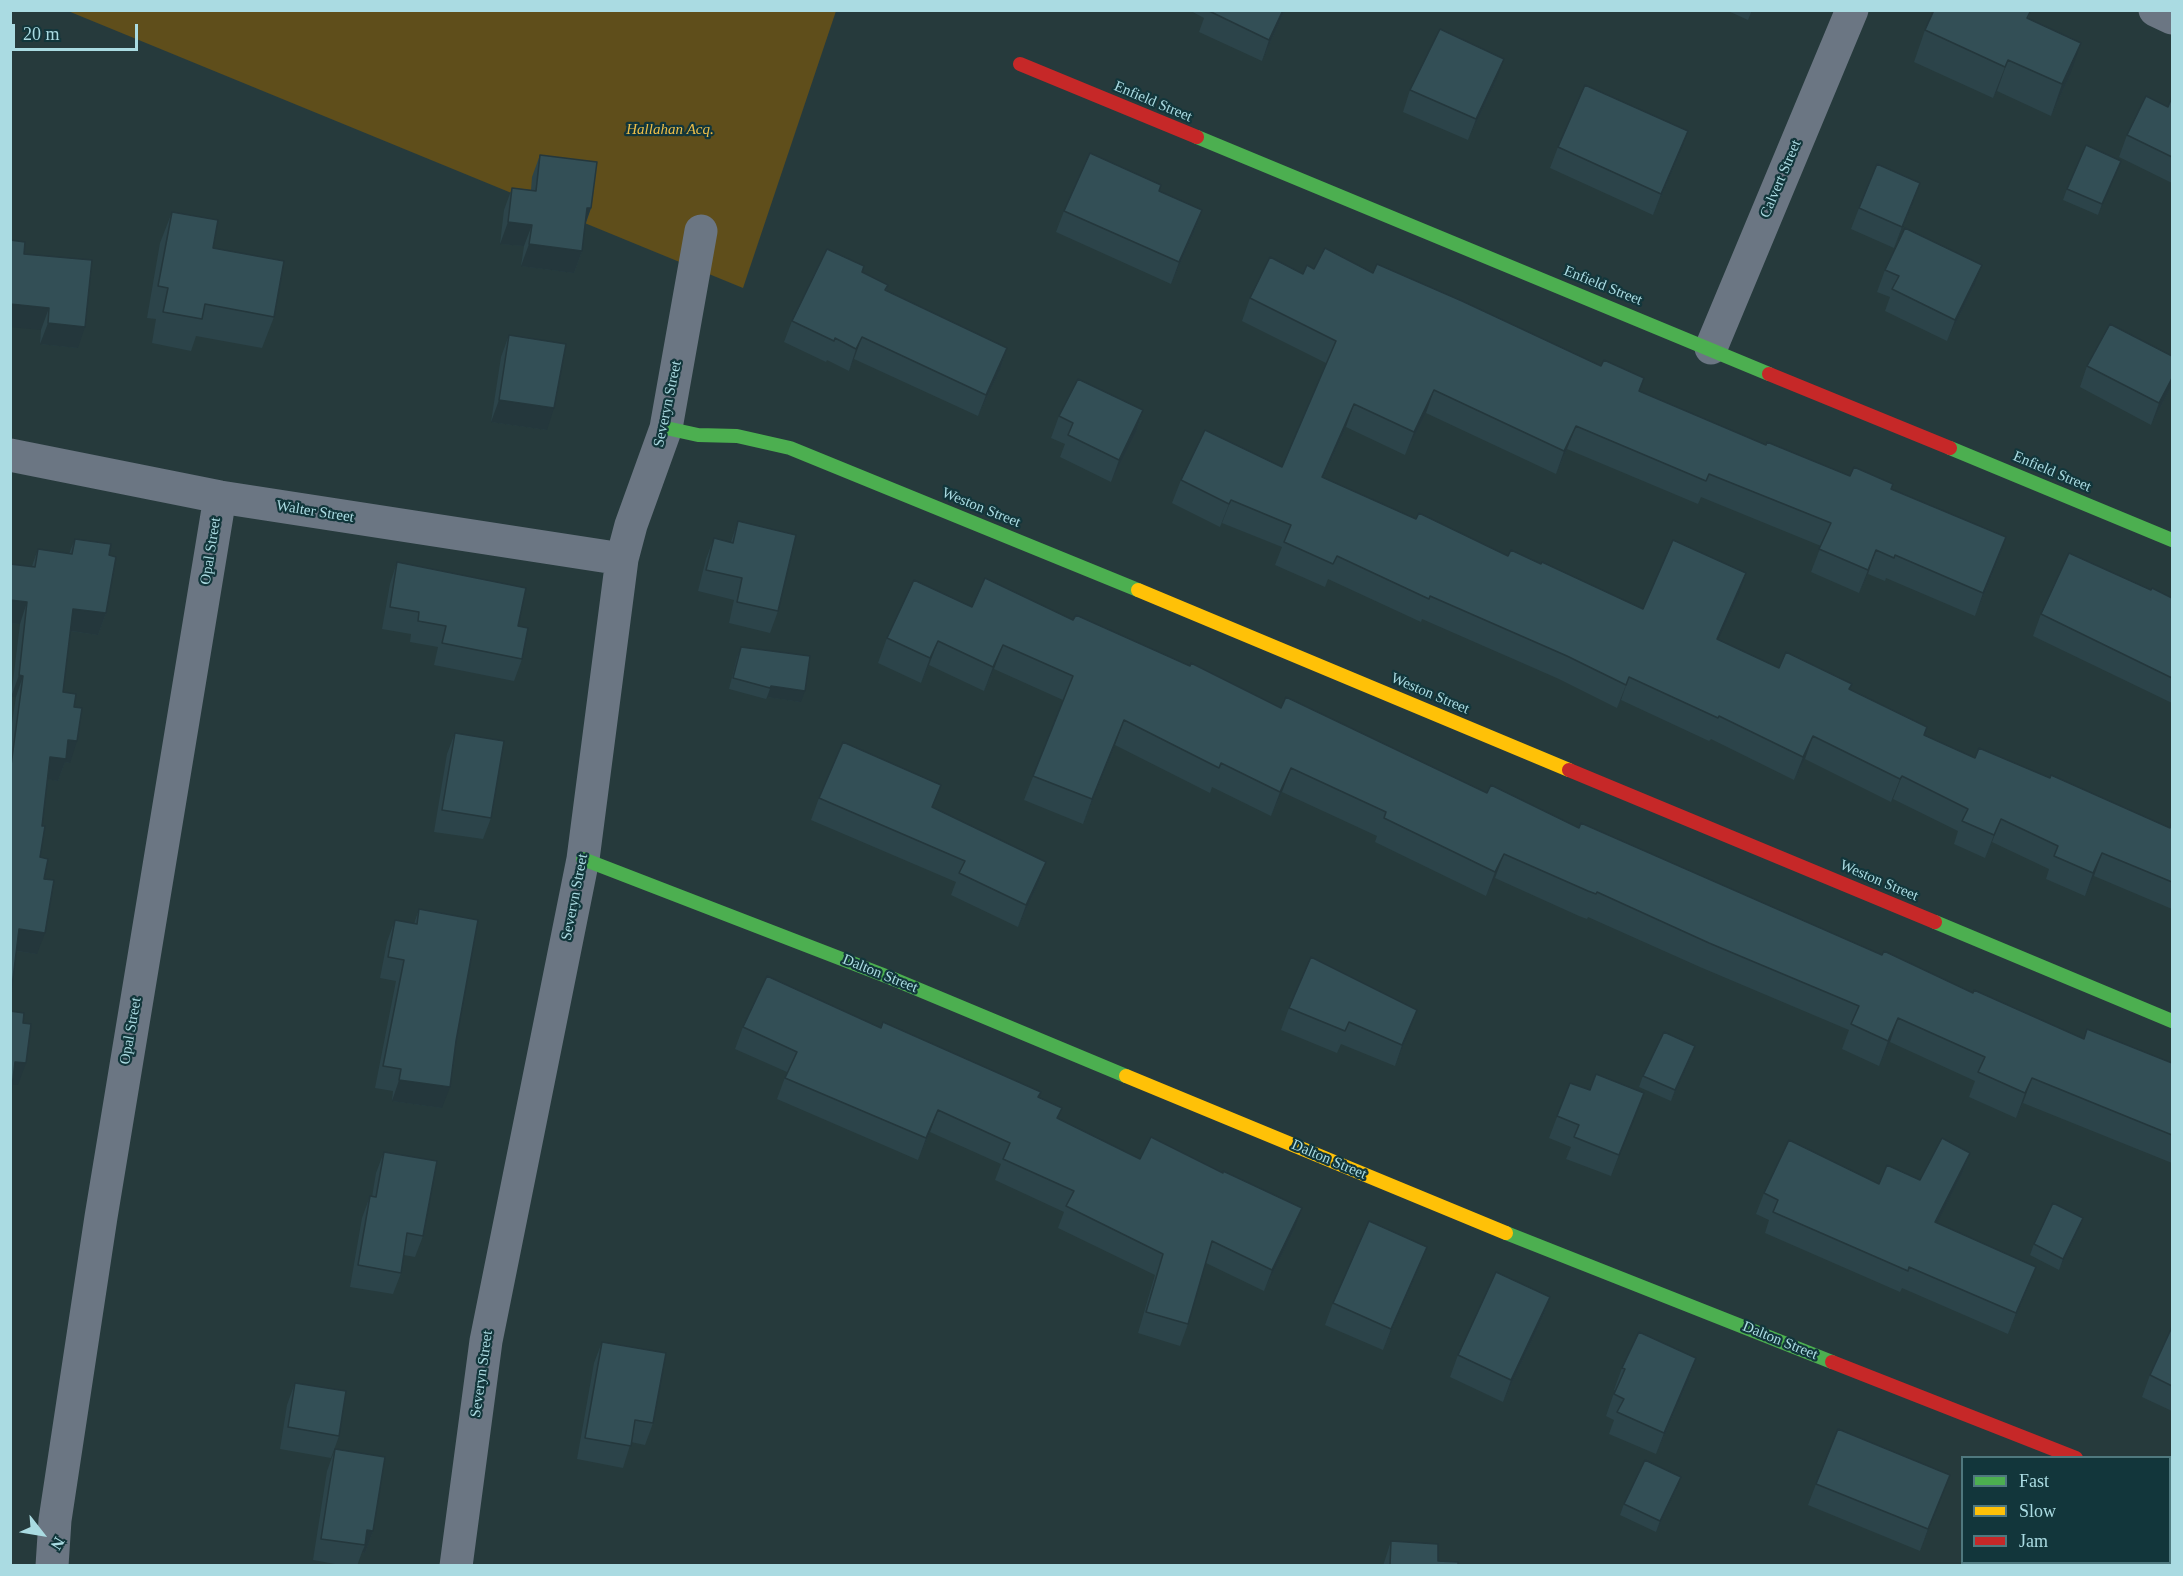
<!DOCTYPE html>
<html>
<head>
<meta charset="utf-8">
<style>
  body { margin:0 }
  #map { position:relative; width:2183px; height:1576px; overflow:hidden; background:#263a3c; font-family:"Times New Roman",serif }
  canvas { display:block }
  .frame { position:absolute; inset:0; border:12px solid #aadbe2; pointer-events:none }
  .legend { position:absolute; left:1961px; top:1456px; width:210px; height:108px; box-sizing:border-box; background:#12363b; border:2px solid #4f787e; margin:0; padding:8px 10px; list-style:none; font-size:18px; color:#aadbe2 }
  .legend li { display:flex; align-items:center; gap:12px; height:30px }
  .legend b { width:30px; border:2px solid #4f787e }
  .north { position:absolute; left:12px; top:1504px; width:60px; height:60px; -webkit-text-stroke:4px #12363b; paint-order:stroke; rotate:121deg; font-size:16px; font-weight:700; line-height:24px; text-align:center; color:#aadbe2 }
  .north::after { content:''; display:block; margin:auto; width:21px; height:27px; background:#aadbe2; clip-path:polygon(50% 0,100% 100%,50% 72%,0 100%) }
  .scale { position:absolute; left:12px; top:24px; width:126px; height:27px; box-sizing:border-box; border:3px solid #aadbe2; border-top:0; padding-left:8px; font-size:18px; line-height:21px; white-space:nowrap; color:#aadbe2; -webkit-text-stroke:4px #12363b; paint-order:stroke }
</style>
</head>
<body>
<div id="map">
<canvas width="2183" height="1576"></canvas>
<div class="frame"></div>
<ul class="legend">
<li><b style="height:8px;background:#4caf50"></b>Fast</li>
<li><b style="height:8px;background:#ffc107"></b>Slow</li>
<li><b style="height:8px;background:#c62828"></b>Jam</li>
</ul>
<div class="north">N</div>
<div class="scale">20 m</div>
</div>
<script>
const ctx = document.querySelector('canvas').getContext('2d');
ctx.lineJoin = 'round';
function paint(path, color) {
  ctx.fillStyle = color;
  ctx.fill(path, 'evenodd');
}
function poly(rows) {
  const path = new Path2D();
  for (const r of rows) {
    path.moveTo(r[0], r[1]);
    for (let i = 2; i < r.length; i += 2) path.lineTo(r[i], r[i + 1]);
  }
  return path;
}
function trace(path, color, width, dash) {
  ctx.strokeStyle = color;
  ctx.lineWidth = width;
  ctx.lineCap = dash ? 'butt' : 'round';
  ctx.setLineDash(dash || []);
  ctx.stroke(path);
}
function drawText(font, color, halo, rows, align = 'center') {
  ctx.font = font + ' "Times New Roman",serif';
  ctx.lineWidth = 4.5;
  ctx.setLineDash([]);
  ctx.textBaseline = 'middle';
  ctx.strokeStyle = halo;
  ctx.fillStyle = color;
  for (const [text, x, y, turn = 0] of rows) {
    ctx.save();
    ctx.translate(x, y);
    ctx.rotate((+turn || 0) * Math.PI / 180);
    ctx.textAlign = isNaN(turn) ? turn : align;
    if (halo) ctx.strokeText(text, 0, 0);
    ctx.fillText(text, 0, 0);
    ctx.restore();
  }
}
paint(poly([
  [68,11,836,11,743,288]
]), '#5f4e1b');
trace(poly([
  [2155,10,2172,18],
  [1711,348,1852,10],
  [10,455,220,497,622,559],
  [2170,1492,2172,1493],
  [52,1566,55,1520,101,1217,220,497],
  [456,1566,486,1341,583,859,622,559,631,525,666,428,701,231]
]), '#6b7683', 33);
trace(poly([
  [1197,137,1769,374],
  [666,428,698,435,737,436,790,448,1138,590],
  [1950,448,2172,540],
  [583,859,891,978,1126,1076],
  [1935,922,2172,1021],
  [1506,1233,1832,1362]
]), '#4caf50', 14);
trace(poly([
  [1138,590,1569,770],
  [1126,1076,1506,1233]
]), '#ffc107', 14);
trace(poly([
  [1020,64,1197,137],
  [1769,374,1950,448],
  [1569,770,1935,922],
  [1832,1362,2076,1458]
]), '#c62828', 14);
paint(poly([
  [1189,10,1285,10,1262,61,1199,32,1204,18],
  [1726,10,1752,10,1748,20],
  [2031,10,2028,19,2070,75,2051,116,1997,91,1993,98,1914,62,1925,30],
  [1496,81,1468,140,1403,112,1410,90],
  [2172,97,2172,183,2119,157,2127,135,2168,107],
  [1558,147,1680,153,1653,215,1550,168],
  [540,155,591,208,585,226,582,251,574,273,521,266,524,246,500,244,504,210,512,188,531,190,532,177],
  [2121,161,2098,215,2063,200,2067,189],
  [1161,185,1159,191,1202,210,1194,232,1171,284,1056,232,1064,211],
  [1912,205,1894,248,1851,229,1859,208],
  [172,212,213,248,274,317,262,348,196,336,191,351,152,343,156,319,147,318,160,243],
  [24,254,78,348,40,344,41,330],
  [1314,269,1373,273,1640,391,1766,445,1850,476,1891,489,2006,537,1998,560,1975,616,1886,578,1885,581,1868,574,1859,593,1811,572,1821,546,1701,497,1698,504,1567,449,1556,474,1426,413,1405,455,1346,427,1323,478,1416,519,1643,609,1738,596,1718,639,1779,668,1850,689,1924,736,1975,758,2050,778,2170,828,2172,822,2172,909,2094,876,2085,896,2046,879,2049,869,1992,842,1985,858,1954,844,1958,831,1893,799,1891,802,1805,759,1794,780,1711,739,1709,741,1621,700,1617,708,1559,679,1422,619,1421,622,1328,579,1325,587,1275,565,1282,547,1222,523,1220,527,1172,503,1181,480,1282,467,1326,363,1242,321,1250,298],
  [1885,270,1974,286,1947,341,1885,311,1890,297,1877,292],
  [862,272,888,285,886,291,1007,348,1000,370,978,416,854,359,849,371,827,360,826,362,784,342,792,321],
  [509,335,547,430,491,422,501,357],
  [2087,366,2172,385,2151,425,2080,387],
  [1143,410,1136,432,1111,482,1060,457,1065,444,1051,438,1059,416],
  [738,521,778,611,770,633,729,623,734,600,698,591,706,559,714,538,731,542],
  [75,539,109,555,106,613,98,635,70,631,63,692,74,707,70,763,65,762,58,781,48,779,42,826,40,857,44,879,37,954,16,951,10,1003,10,736,16,697,11,697,20,624,10,623,10,564,32,566,38,549,69,554],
  [397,562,518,626,522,659,514,681,434,665,438,647,410,642,411,634,382,629,390,584],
  [2151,590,2172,598,2172,703,2033,636,2041,614],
  [972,607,1073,620,1281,708,1487,793,1579,828,2084,1039,2172,1063,2172,1163,2023,1103,2016,1118,1969,1097,1975,1081,1890,1042,1879,1066,1842,1049,1849,1030,1700,967,1588,917,1587,919,1579,916,1495,878,1486,896,1375,842,1377,836,1282,792,1271,816,1212,787,1210,793,1115,745,1083,824,1024,800,1063,700,994,669,984,691,929,665,921,683,878,663,887,638],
  [741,647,801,702,767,697,766,699,729,689,737,658],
  [455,733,491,818,483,839,434,832,447,754],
  [819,798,933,807,1046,862,1038,884,1018,927,951,895,956,882,811,820],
  [419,909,442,1108,392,1101,393,1091,375,1088,396,981,380,978,387,942,395,920,414,924],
  [1289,1008,1417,1010,1395,1066,1341,1044,1337,1053,1281,1030],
  [743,1027,881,1028,1039,1097,1058,1119,1140,1159,1294,1230,1264,1291,1206,1263,1188,1324,1180,1346,1138,1333,1155,1275,1058,1228,1064,1212,995,1180,1001,1164,930,1132,918,1160,777,1099,787,1072,735,1049],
  [1691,1057,1671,1101,1639,1087,1643,1076],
  [1570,1083,1590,1090,1644,1093,1611,1176,1566,1159,1571,1147,1549,1138],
  [384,1152,423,1236,415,1257,404,1255,401,1273,393,1294,350,1287,362,1218,370,1196,372,1197,376,1173],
  [1970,1153,1962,1174,1937,1223,2036,1267,2028,1288,2008,1334,1902,1288,1900,1292,1765,1233,1769,1220,1756,1214,1764,1193,1920,1180],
  [2079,1229,2059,1270,2030,1255,2034,1244],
  [1427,1247,1419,1268,1383,1350,1325,1325,1333,1303],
  [1550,1297,1542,1319,1503,1402,1450,1377,1458,1355],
  [2172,1327,2172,1411,2142,1397,2150,1375],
  [602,1342,653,1423,645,1445,631,1442,623,1468,577,1459,594,1363],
  [1696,1358,1689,1379,1656,1454,1609,1434,1614,1420,1606,1416,1615,1390,1614,1390,1622,1368],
  [295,1383,339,1436,331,1458,280,1449,287,1405],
  [335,1449,373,1531,365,1553,362,1552,357,1566,346,1566,313,1560,327,1471],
  [1950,1475,1920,1551,1808,1505,1816,1484],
  [1677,1488,1656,1532,1620,1515,1624,1504],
  [1391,1541,1438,1561,1458,1566,1383,1566]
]), '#2c444a');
paint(poly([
  [1283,10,1285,10,1262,61,1269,40],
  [2081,43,2070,75,2051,116,2062,84],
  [1504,59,1496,81,1468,140,1476,119],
  [2008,60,1997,91,1993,98,2005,67],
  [1688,131,1680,153,1653,215,1661,194],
  [2121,161,2117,172,2098,215,2102,204],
  [1920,183,1912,205,1894,248,1902,227],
  [587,208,591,208,583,230],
  [1202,210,1194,232,1171,284,1179,262],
  [508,222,532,225,524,246,500,244],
  [529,244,582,251,574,273,521,266],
  [1982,265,1974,286,1947,341,1955,320],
  [10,304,49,308,41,330,10,327],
  [48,323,85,327,78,348,40,344],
  [862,337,854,359,849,371,856,349],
  [1007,348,1000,370,978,416,986,395],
  [2172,378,2172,385,2151,425,2159,403],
  [1434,390,1426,413,1405,455,1414,432],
  [499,400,554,408,547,430,491,422],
  [1354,404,1346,427,1313,500,1322,477],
  [1143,410,1136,432,1111,482,1119,460],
  [1576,426,1567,449,1556,474,1564,451],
  [1231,500,1222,523,1220,527,1229,504],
  [2006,537,1998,560,1975,616,1983,593],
  [1876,550,1868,574,1859,593,1868,570],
  [1746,573,1738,596,1708,662,1717,639],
  [10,600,27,602,20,624,10,623],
  [73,609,106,613,98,635,65,630],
  [938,641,929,665,921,683,930,658],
  [1003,645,994,669,984,691,993,667],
  [19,675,23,676,16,697,11,697],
  [1629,677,1621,700,1617,708,1626,685],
  [771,686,805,691,801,702,767,697],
  [1124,720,1115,745,1083,824,1092,799],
  [1813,736,1805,759,1794,780,1803,757],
  [68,740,77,741,70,763,65,762,58,781,42,778,50,757],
  [1291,768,1282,792,1271,816,1280,792],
  [1902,776,1893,799,1891,802,1900,779],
  [2001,819,1992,842,1985,858,1994,835],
  [2102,853,2094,876,2085,896,2093,873],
  [1504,854,1495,878,1486,896,1495,872],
  [1046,862,1038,884,1018,927,1026,905],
  [19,929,45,933,37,954,11,950],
  [1417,1010,1409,1031,1395,1066,1402,1045],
  [1898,1018,1890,1042,1879,1066,1888,1041],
  [1695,1046,1691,1057,1671,1101,1675,1090],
  [15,1062,26,1063,18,1085,10,1084],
  [2032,1078,2023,1103,2016,1118,2025,1093],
  [399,1080,450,1087,442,1108,392,1101],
  [1644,1093,1636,1115,1611,1176,1619,1155],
  [938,1110,930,1132,918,1160,926,1138],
  [1970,1153,1962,1174,1927,1243,1935,1222],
  [1302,1208,1294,1230,1264,1291,1272,1270],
  [2083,1218,2079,1229,2059,1270,2063,1259],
  [1427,1247,1419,1268,1383,1350,1391,1329],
  [2036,1267,2028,1288,2008,1334,2016,1313],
  [1550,1297,1542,1319,1503,1402,1511,1380],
  [1696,1358,1689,1379,1656,1454,1664,1433],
  [1950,1475,1942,1496,1920,1551,1928,1529],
  [1681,1477,1677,1488,1656,1532,1660,1521],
  [367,1530,373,1531,365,1553,362,1552,365,1545]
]), '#24373c');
const building = poly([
  [1207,10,1283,10,1269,40,1207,10],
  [1934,10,2031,10,2027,18,2081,43,2062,84,2008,60,2005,67,1925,30,1934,10],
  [1440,29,1504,59,1476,119,1410,90,1440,29],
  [1585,85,1688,131,1661,194,1558,147,1585,85],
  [2146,96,2168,107,2172,97,2172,157,2127,135,2146,96],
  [2086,145,2121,161,2102,204,2067,189,2086,145],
  [1090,153,1161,185,1159,191,1202,210,1179,262,1064,211,1090,153],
  [540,155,597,162,591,208,587,208,582,251,529,244,532,225,508,222,512,188,536,191,540,155],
  [1877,164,1920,183,1902,227,1859,208,1877,164],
  [172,212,218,220,213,248,284,261,274,317,205,304,202,319,163,312,168,288,158,286,172,212],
  [1905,228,1982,265,1955,320,1892,289,1899,276,1885,270,1905,228],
  [10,240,25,242,24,254,92,260,85,327,48,323,49,308,10,304,10,240],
  [1325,248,1373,273,1377,264,1462,301,1601,366,1604,360,1644,378,1639,391,1766,445,1767,442,1850,476,1854,467,1893,484,1891,489,2006,537,1983,593,1895,555,1894,558,1876,550,1868,570,1819,549,1831,523,1709,474,1706,481,1576,426,1564,451,1434,390,1414,432,1354,404,1322,477,1416,519,1419,513,1508,556,1511,550,1541,564,1542,562,1643,609,1673,540,1746,573,1717,639,1779,668,1786,652,1852,684,1849,689,1927,727,1924,735,1975,758,1979,748,2050,778,2051,775,2170,828,2172,822,2172,882,2102,853,2093,873,2054,856,2058,846,2001,819,1994,835,1962,821,1968,809,1902,776,1900,779,1813,736,1803,757,1719,716,1718,718,1629,677,1626,685,1567,656,1430,596,1429,599,1337,556,1333,564,1284,542,1291,525,1231,500,1229,504,1181,480,1205,430,1282,467,1336,341,1250,298,1270,257,1303,274,1307,265,1314,269,1325,248],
  [827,249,864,266,862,272,888,285,885,290,1007,348,986,395,862,337,856,349,835,338,834,341,792,321,827,249],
  [2110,324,2172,356,2172,378,2159,403,2087,366,2110,324],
  [509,335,566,344,554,408,499,400,509,335],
  [1078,379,1143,410,1119,460,1068,435,1073,423,1059,416,1078,379],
  [738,521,796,535,778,611,737,602,742,578,706,570,714,538,733,543,738,521],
  [75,539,111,544,109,555,116,557,106,613,73,609,63,692,76,694,74,707,82,708,77,741,68,740,66,759,50,757,42,826,45,826,40,857,48,859,44,879,54,880,45,933,19,929,10,1003,10,773,23,676,19,675,27,602,10,600,10,564,35,567,38,549,72,554,75,539],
  [2069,553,2151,590,2152,588,2172,598,2172,678,2041,614,2069,553],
  [397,562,526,588,518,626,528,628,522,659,442,643,446,626,418,621,419,612,390,607,397,562],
  [985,578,1073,620,1076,615,1190,666,1191,663,1281,708,1286,697,1487,793,1491,785,1579,828,1581,823,1882,955,1884,951,1973,993,1974,990,2084,1039,2087,1029,2172,1063,2172,1135,2032,1078,2025,1093,1978,1072,1985,1057,1898,1018,1888,1041,1851,1024,1859,1006,1709,943,1597,892,1596,894,1588,891,1504,854,1495,872,1384,818,1386,812,1291,768,1280,792,1221,763,1219,768,1124,720,1092,799,1033,776,1073,676,1003,645,993,667,938,641,930,658,887,638,914,580,972,607,985,578],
  [741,647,810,656,805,691,771,686,770,688,733,678,741,647],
  [455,733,504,741,491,818,442,810,455,733],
  [843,742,941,785,932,807,1046,862,1026,905,959,873,965,861,819,798,843,742],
  [419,909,478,920,456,1041,450,1087,399,1080,401,1069,383,1066,404,960,388,957,395,920,417,924,419,909],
  [1311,957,1417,1010,1402,1045,1349,1022,1345,1031,1289,1008,1311,957],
  [767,976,881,1028,883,1022,1041,1092,1038,1097,1062,1108,1057,1118,1140,1159,1151,1137,1223,1173,1223,1171,1302,1208,1272,1270,1212,1241,1188,1324,1146,1312,1163,1254,1066,1206,1074,1191,1003,1159,1010,1143,938,1110,926,1138,785,1078,797,1052,743,1027,767,976],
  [10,1011,24,1013,23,1023,31,1024,26,1063,15,1062,10,1104,10,1011],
  [1664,1032,1695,1046,1675,1090,1643,1076,1664,1032],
  [1596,1074,1644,1093,1619,1155,1574,1137,1579,1125,1557,1116,1570,1083,1590,1090,1596,1074],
  [1942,1138,1970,1153,1935,1222,2036,1267,2016,1313,1909,1267,1908,1271,1773,1212,1778,1200,1764,1193,1789,1140,1879,1184,1887,1165,1920,1180,1942,1138],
  [384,1152,437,1161,423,1236,407,1233,401,1273,358,1265,370,1196,376,1197,384,1152],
  [2053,1203,2083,1218,2063,1259,2034,1244,2053,1203],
  [1369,1221,1427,1247,1391,1329,1333,1303,1369,1221],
  [1496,1272,1550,1297,1511,1380,1458,1355,1496,1272],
  [2172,1327,2172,1386,2150,1375,2172,1327],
  [1639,1332,1696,1358,1664,1433,1617,1412,1624,1399,1614,1394,1625,1369,1622,1368,1639,1332],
  [602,1342,666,1353,653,1423,635,1420,631,1446,585,1438,602,1342],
  [295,1383,346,1391,339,1436,288,1427,295,1383],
  [1838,1429,1950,1475,1928,1529,1816,1484,1838,1429],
  [335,1449,385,1457,373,1531,367,1530,365,1545,321,1539,335,1449],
  [1645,1460,1681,1477,1660,1521,1624,1504,1645,1460],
  [1391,1541,1438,1544,1438,1561,1458,1562,1458,1566,1390,1566,1391,1541]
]);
paint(building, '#334f56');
trace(building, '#24373c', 1.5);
drawText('15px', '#aadbe2', '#12363b', [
  ["Enfield Street",1153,102,23],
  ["Calvert Street",1781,179,-67],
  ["Enfield Street",1603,286,22],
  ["Severyn Street",668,404,-78],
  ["Enfield Street",2052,472,23],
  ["Weston Street",981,508,22],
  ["Walter Street",315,512,9],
  ["Opal Street",211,551,-81],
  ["Weston Street",1430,694,23],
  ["Weston Street",1879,881,23],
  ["Severyn Street",575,897,-79],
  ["Dalton Street",880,974,22],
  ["Opal Street",131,1031,-80],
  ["Dalton Street",1329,1160,23],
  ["Dalton Street",1780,1341,22],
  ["Severyn Street",482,1374,-82]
]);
drawText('italic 15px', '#eebf49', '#12363b', [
  ["Hallahan Acq.",670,130]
]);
</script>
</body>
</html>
